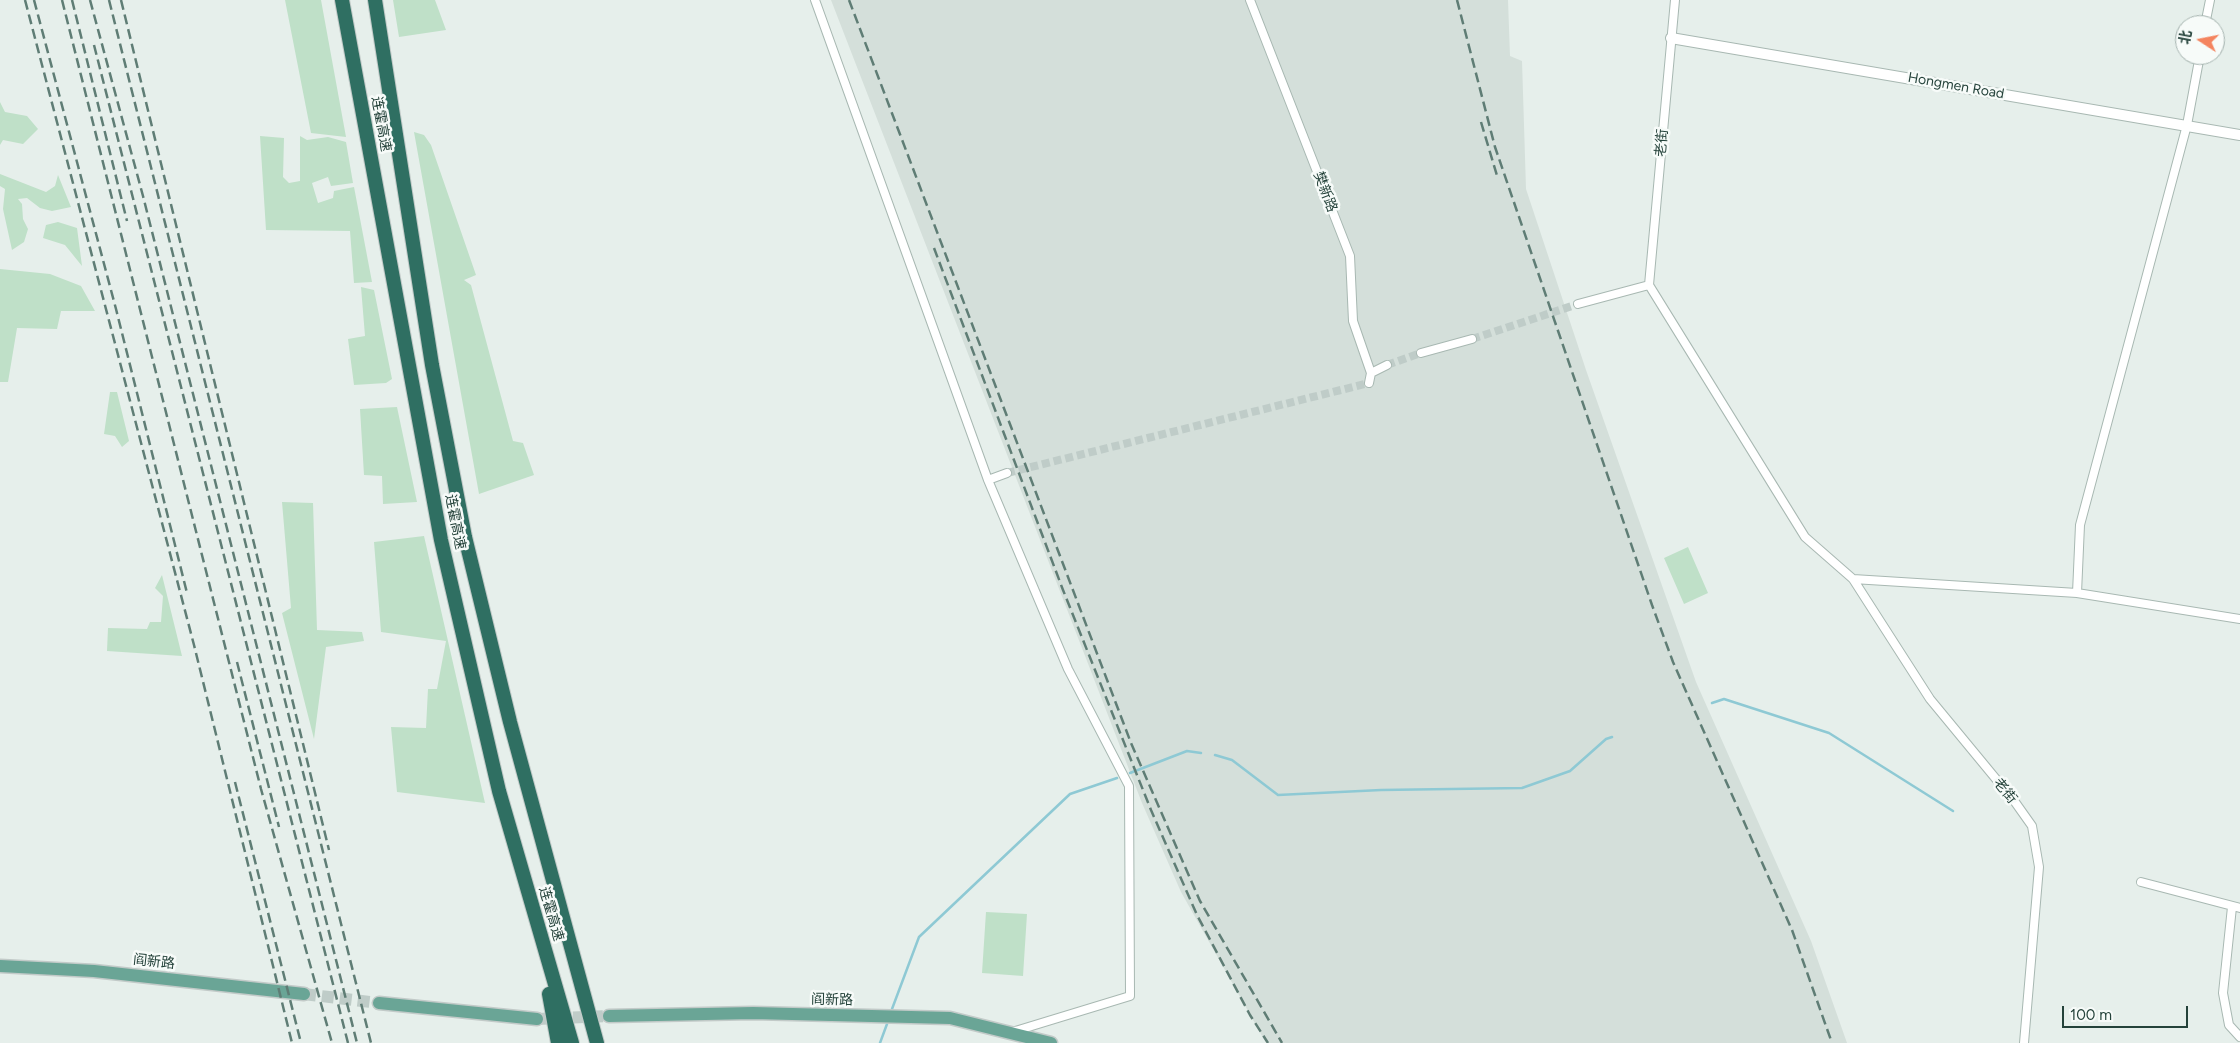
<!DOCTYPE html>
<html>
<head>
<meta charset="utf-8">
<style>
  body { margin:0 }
  #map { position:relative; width:2240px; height:1043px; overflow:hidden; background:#e6efeb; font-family:Figtree,"Noto Sans SC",sans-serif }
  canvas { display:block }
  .north { position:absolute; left:2175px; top:15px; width:50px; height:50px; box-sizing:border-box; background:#f7fbf9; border:1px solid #a3b1ad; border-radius:50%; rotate:281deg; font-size:14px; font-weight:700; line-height:20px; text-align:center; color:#24423a }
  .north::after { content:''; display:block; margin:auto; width:18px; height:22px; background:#f4845f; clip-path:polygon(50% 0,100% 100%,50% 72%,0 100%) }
  .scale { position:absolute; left:2062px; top:1006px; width:126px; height:22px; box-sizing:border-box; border:2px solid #24423a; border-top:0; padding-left:6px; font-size:15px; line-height:18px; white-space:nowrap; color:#24423a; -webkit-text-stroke:4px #f7fbf9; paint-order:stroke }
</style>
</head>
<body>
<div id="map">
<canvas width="2240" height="1043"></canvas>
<div class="north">北</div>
<div class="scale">100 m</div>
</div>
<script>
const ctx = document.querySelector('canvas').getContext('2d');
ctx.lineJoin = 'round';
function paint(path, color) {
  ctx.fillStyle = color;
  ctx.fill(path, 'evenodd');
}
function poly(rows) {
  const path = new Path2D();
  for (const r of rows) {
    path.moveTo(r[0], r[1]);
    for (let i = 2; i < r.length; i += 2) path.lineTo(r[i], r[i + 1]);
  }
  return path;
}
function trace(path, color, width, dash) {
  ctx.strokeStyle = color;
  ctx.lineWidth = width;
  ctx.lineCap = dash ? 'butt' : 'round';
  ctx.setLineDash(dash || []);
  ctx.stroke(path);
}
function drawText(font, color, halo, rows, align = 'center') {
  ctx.font = font + ' Figtree,"Noto Sans SC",sans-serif';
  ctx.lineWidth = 5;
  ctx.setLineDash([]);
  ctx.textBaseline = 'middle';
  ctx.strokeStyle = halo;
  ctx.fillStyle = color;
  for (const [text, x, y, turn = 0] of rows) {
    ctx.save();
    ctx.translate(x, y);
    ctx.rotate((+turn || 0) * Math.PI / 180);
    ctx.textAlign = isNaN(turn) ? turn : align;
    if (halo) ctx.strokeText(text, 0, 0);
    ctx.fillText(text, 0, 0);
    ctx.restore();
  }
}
paint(poly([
  [831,0,1508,0,1510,56,1522,61,1526,189,1586,370,1696,682,1811,941,1847,1043,1266,1043,1181,892,1142,803]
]), '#d4dfda');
paint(poly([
  [285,0,321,0,346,137,311,133],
  [393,0,435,0,446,30,399,37],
  [0,102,5,112,27,116,38,129,23,144,3,140,0,145],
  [414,132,424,135,431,145,476,275,464,280,471,285,513,441,523,443,534,475,479,494],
  [260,136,284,138,283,177,289,183,300,181,300,136,307,140,328,137,346,142,353,183,331,186,328,177,312,183,318,203,333,198,334,191,354,187,372,282,354,283,350,231,266,230],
  [0,174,46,192,55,186,58,175,71,207,52,211,40,208,27,198,18,199,22,204,23,219,28,229,24,242,12,250,3,209,5,189,0,186],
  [58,222,77,228,82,266,65,245,43,238,46,225],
  [0,269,50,274,81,286,95,311,61,311,57,329,17,328,8,382,0,382],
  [361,287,374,290,392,379,386,383,354,385,348,339,365,336],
  [110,392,117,392,129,441,122,447,115,436,104,434],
  [397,407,417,502,383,504,382,476,364,475,360,409],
  [282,502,313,503,317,630,362,632,364,641,326,647,314,739,282,613,291,608],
  [424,536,485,803,397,792,391,727,426,728,428,689,437,689,446,641,381,632,374,542],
  [1688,547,1708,593,1684,604,1664,558],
  [162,575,182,656,107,651,108,628,147,629,150,622,161,622,163,596,155,588],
  [986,912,1027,914,1023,976,982,973]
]), '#bfe0c8');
trace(poly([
  [1712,703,1724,699,1829,733,1953,811],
  [1215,755,1232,760,1278,795,1381,790,1522,788,1570,771,1606,739,1612,737],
  [1130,773,1187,751,1201,753],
  [892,1009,919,937,1070,794,1117,778],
  [880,1043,887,1024]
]), '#8ec9d4', 2.5);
trace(poly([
  [1472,339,1578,304],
  [1387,365,1421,353],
  [1007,473,1369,383]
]), '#bfccc8', 8, [8, 4]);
trace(poly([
  [304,994,379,1003],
  [537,1019,609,1016]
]), '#bfccc8', 12, [12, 6]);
const minor = poly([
  [815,0,988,480,1068,669,1129,786,1130,996,1012,1032],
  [1250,0,1350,256,1353,321,1371,373,1387,365],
  [2205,25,2210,0],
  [1649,285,1675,0],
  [1578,304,1649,285,1805,537,1853,579,1930,699,2015,802,2032,826,2039,867,2024,1043],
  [1421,353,1472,339],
  [1369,383,1371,373],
  [988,480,1007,473],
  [1853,579,2077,593,2240,619],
  [2077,593,2080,525,2187,125,2200,55],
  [2141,882,2240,908],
  [2232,907,2223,993,2229,1025,2240,1037]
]);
const tertiary = poly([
  [1671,38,2240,135]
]);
const primary = poly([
  [0,966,94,971,304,994],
  [379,1003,537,1019],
  [609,1016,753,1013,950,1018,1051,1043]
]);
const motorway = poly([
  [342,0,441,540,499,791,572,1043],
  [375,0,432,365,465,537,510,722,597,1043],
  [549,994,558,1043]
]);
trace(minor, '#a8b8b2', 10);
trace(tertiary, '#a8b8b2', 12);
trace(primary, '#c2cac8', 15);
trace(motorway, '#c2cac8', 16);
trace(minor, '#fff', 8);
trace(tertiary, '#fff', 10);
trace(primary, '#6aa596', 12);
trace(motorway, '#2f6f62', 14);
trace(poly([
  [25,0,194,645,292,1043],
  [34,0,116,309,187,593],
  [62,0,261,789,332,1043],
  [72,0,127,221],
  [90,0,143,196,357,1043],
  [109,0,371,1043],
  [121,0,329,850],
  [849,0,1131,743,1200,901,1282,1043],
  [1457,0,1495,147,1652,605,1673,662,1792,930,1832,1043],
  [94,45,348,1043],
  [1481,122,1498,179],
  [934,248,1063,590,1151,810,1197,915,1250,1015,1268,1043],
  [237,662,279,827],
  [235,782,301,1043]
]), '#5f7d75', 2.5, [10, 5]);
drawText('14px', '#24423a', '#f7fbf9', [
  ["Hongmen Road",1956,86,10],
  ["连霍高速",381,124,80],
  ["老街",1662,143,-85],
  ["樊新路",1325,192,69],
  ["连霍高速",455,522,79],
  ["老街",2005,791,51],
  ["连霍高速",551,914,74],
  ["阎新路",154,962,6],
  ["阎新路",832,1000,1]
]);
</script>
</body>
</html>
